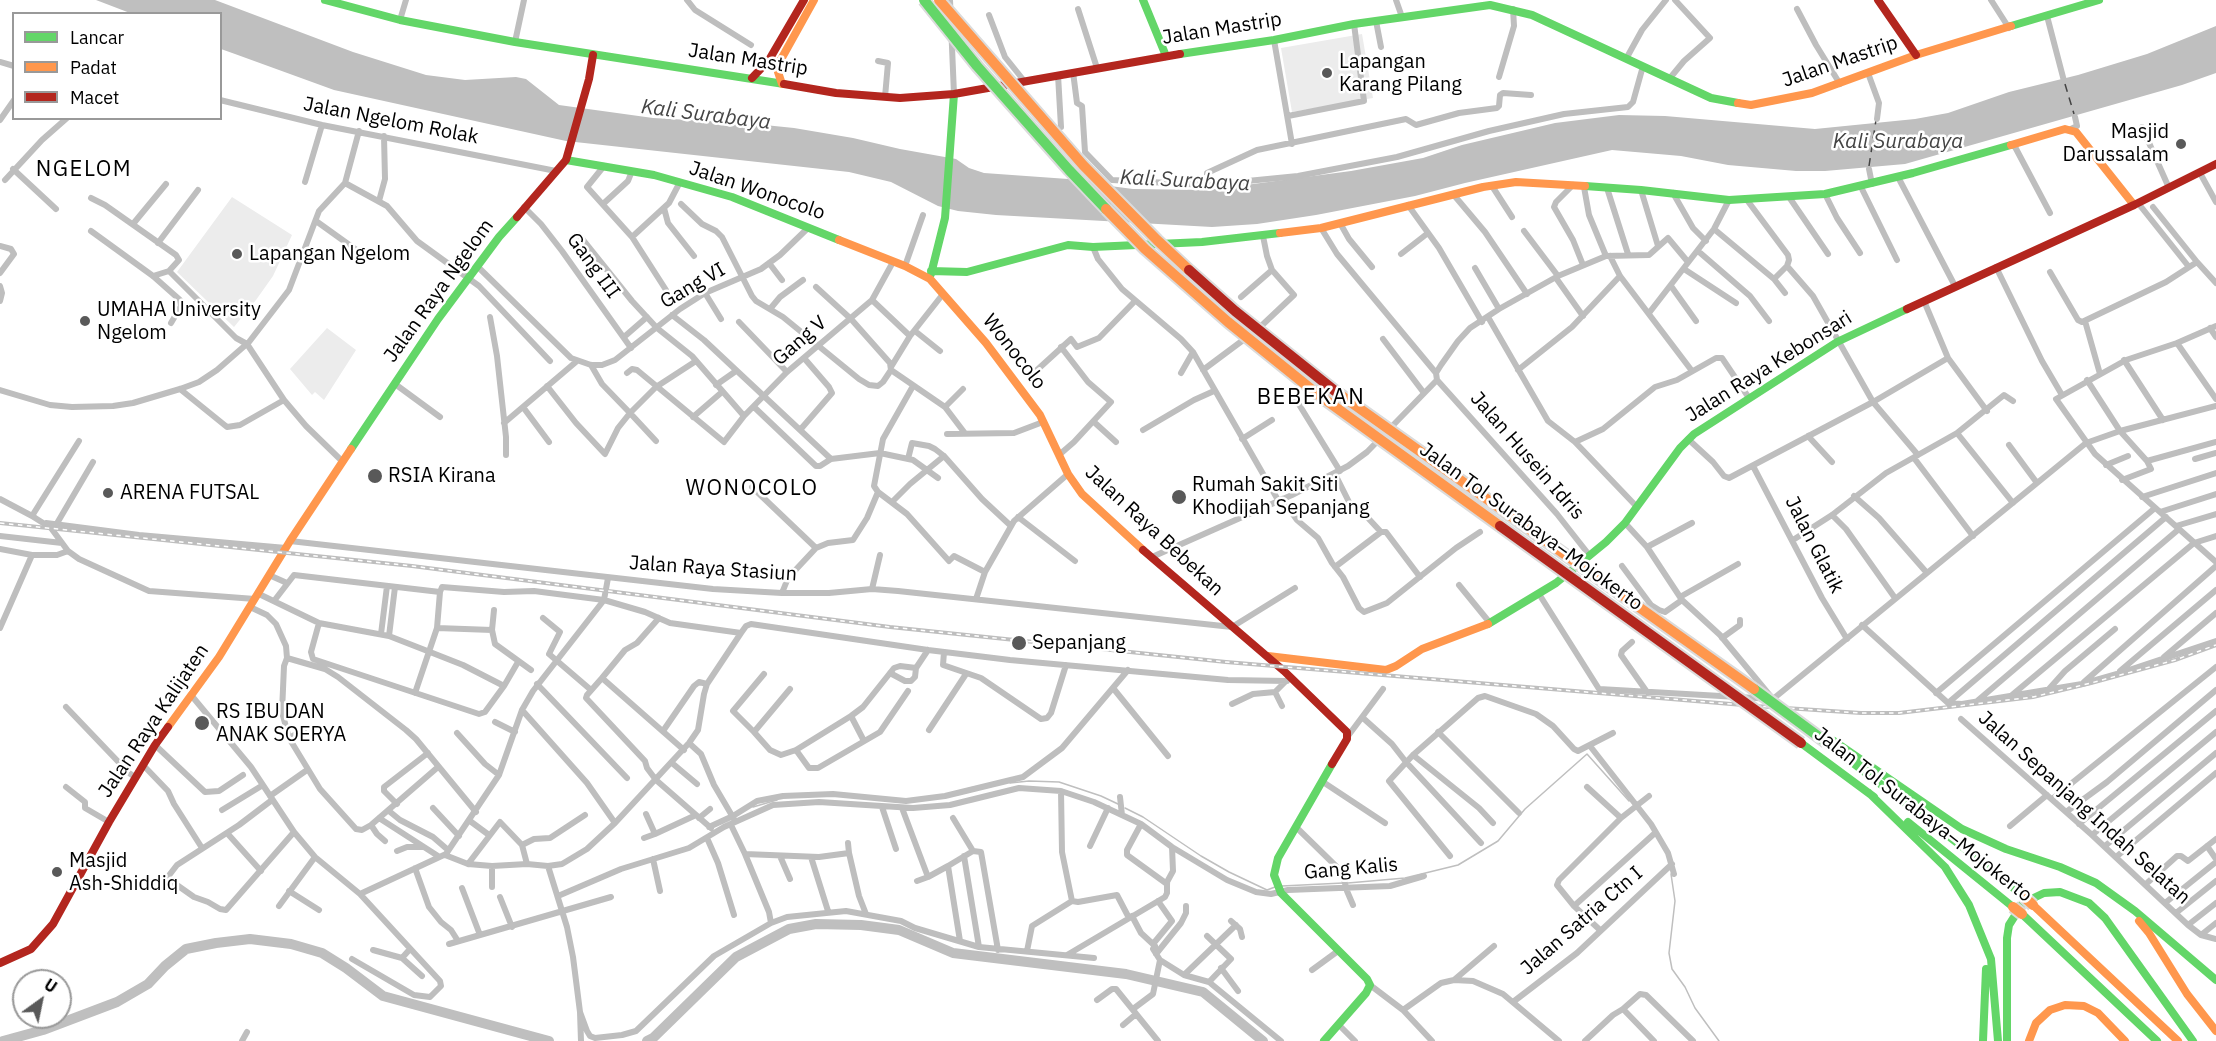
<!DOCTYPE html>
<html>
<head>
<meta charset="utf-8">
<style>
  body { margin:0 }
  #map { position:relative; width:2216px; height:1041px; overflow:hidden; background:#fff; font-family:"IBM Plex Sans",sans-serif }
  canvas { display:block }
  .legend { position:absolute; left:12px; top:12px; width:210px; height:108px; box-sizing:border-box; background:#fff; border:2px solid #999; margin:0; padding:8px 10px; list-style:none; font-size:18px; color:#000 }
  .legend li { display:flex; align-items:center; gap:12px; height:30px }
  .legend b { width:30px; border:2px solid #999 }
  .north { position:absolute; left:12px; top:969px; width:60px; height:60px; box-sizing:border-box; background:#fff; border:2px solid #999; border-radius:50%; rotate:33deg; font-size:16px; font-weight:700; line-height:24px; text-align:center; color:#000 }
  .north::after { content:''; display:block; margin:auto; width:21px; height:27px; background:#595959; clip-path:polygon(50% 0,100% 100%,50% 72%,0 100%) }
</style>
</head>
<body>
<div id="map">
<canvas width="2216" height="1041"></canvas>
<ul class="legend">
<li><b style="height:8px;background:#63d668"></b>Lancar</li>
<li><b style="height:8px;background:#ff974d"></b>Padat</li>
<li><b style="height:8px;background:#b3261e"></b>Macet</li>
</ul>
<div class="north">U</div>
</div>
<script>
const ctx = document.querySelector('canvas').getContext('2d');
ctx.lineJoin = 'round';
function paint(path, color) {
  ctx.fillStyle = color;
  ctx.fill(path, 'evenodd');
}
function poly(rows) {
  const path = new Path2D();
  for (const r of rows) {
    path.moveTo(r[0], r[1]);
    for (let i = 2; i < r.length; i += 2) path.lineTo(r[i], r[i + 1]);
  }
  return path;
}
function trace(path, color, width, dash) {
  ctx.strokeStyle = color;
  ctx.lineWidth = width;
  ctx.lineCap = dash ? 'butt' : 'round';
  ctx.setLineDash(dash || []);
  ctx.stroke(path);
}
function drawText(font, color, halo, rows, align = 'center') {
  ctx.font = font + ' "IBM Plex Sans",sans-serif';
  ctx.lineWidth = 5;
  ctx.setLineDash([]);
  ctx.textBaseline = 'middle';
  ctx.strokeStyle = halo;
  ctx.fillStyle = color;
  for (const [text, x, y, turn = 0] of rows) {
    ctx.save();
    ctx.translate(x, y);
    ctx.rotate((+turn || 0) * Math.PI / 180);
    ctx.textAlign = isNaN(turn) ? turn : align;
    if (halo) ctx.strokeText(text, 0, 0);
    ctx.fillText(text, 0, 0);
    ctx.restore();
  }
}
paint(poly([
  [1362,34,1373,98,1292,112,1281,48],
  [232,197,292,235,273,276,256,300,234,327,177,272],
  [327,328,356,350,324,400,315,392,312,395,290,369]
]), '#ececec');
paint(poly([
  [96,0,215,0,353,52,426,75,465,80,516,77,526,79,559,105,653,118,745,123,794,128,853,138,900,149,956,159,969,168,984,173,1096,181,1110,186,1133,189,1208,190,1351,171,1423,158,1462,145,1555,123,1619,115,1665,116,1815,129,1915,119,1948,113,2009,92,2078,75,2147,54,2216,26,2216,73,2182,85,1905,164,1825,171,1796,171,1728,165,1681,156,1612,150,1465,183,1415,196,1316,215,1257,224,1212,227,996,215,958,211,938,206,891,182,849,172,566,141,334,90,235,54,221,49,220,14,130,13]
]), '#bfbfbf');
trace(poly([
  [1010,783,1029,781,1059,782,1101,796,1118,804],
  [753,807,777,800],
  [1125,808,1143,817,1201,856,1229,872,1267,890,1275,887],
  [1671,874,1675,901,1669,953,1672,969,1685,987,1695,1008,1719,1041],
  [1348,883,1405,878,1458,865,1498,841,1525,809,1587,754,1629,801],
  [1282,886,1343,883]
]), '#bfbfbf', 1.5);
trace(poly([
  [3,1041,43,1030,117,1002,148,984,165,966,186,949,216,943,250,939,291,944,322,953,346,968,383,996,549,1041],
  [647,1041,653,1038,736,957,789,929,816,924,861,925,899,930,953,953,1126,974,1203,992,1263,1041]
]), '#bfbfbf', 10);
trace(poly([
  [2065,84,2074,114],
  [1869,166,1876,120]
]), '#444', 1.5, [8, 6]);
trace(poly([
  [687,0,695,10,751,45],
  [950,0,954,94],
  [1396,0,1402,17],
  [1991,0,2009,28],
  [1078,9,1097,68],
  [1797,9,1816,45,1840,84],
  [989,15,1005,57,1025,82],
  [2047,16,2064,81],
  [400,20,406,0],
  [1376,21,1381,47],
  [1274,40,1292,144],
  [515,42,524,0],
  [1626,59,1642,30,1666,0],
  [878,61,888,63,885,97],
  [0,62,14,66],
  [1073,72,1077,103,1082,106,1085,152,1112,180,1207,185,1298,176,1397,157,1489,131,1564,114,1628,107,1633,102,1643,66],
  [1868,73,1879,103,1877,119],
  [1058,75,1061,127],
  [1499,77,1514,26,1513,9],
  [1670,78,1684,61,1710,38,1675,0],
  [220,100,322,125,556,171],
  [1288,116,1364,101,1354,24],
  [0,120,14,100],
  [2142,127,2169,188],
  [2071,129,2077,126,2075,117],
  [2014,145,2050,213],
  [604,166,587,187,632,237,666,290],
  [13,169,56,209],
  [1869,169,1872,184],
  [2200,173,2216,202],
  [1898,177,1955,286],
  [5,180,42,140,67,118],
  [305,182,322,125],
  [345,183,387,206,417,241,479,286,550,361],
  [1207,185,1207,173,1257,150,1406,119,1416,125,1459,113,1497,108,1499,106,1500,95,1503,93,1531,95],
  [1573,185,1556,202,1554,207,1573,240,1583,265],
  [1492,186,1512,217],
  [1584,187,1589,215,1606,256],
  [1861,187,1897,260],
  [1607,188,1628,254],
  [1641,190,1658,246],
  [1673,193,1693,228,1706,241],
  [1453,194,1485,232,1527,294],
  [1825,194,1837,218,1860,253],
  [1789,197,1828,254],
  [91,198,105,205,176,255,179,260,169,271,236,338,247,344,284,400,306,426,343,462],
  [1747,200,1788,255,1789,260,1787,266,1774,279],
  [379,201,385,179,384,136],
  [2138,203,2189,267],
  [603,204,628,181,632,171],
  [681,204,702,224,716,231,722,237,752,296,756,301,783,317,859,379,869,385,878,386,883,382,891,370],
  [1408,205,1439,248,1482,322],
  [524,207,541,224,562,251,631,348],
  [2153,207,2197,262,2216,283],
  [664,208,668,223,694,256],
  [316,221,362,254],
  [1340,223,1349,239,1372,267],
  [133,224,166,184],
  [1321,228,1337,254,1436,373],
  [1714,229,1774,279,1785,293],
  [91,231,153,276,180,300,181,306,171,323],
  [1524,231,1558,276],
  [579,235,632,301,657,328,692,356,744,416],
  [632,237,669,203,680,182],
  [158,243,198,190],
  [0,246,11,249,14,254,0,273],
  [1093,247,1098,259,1122,289,1181,339,1193,352,1278,500],
  [1698,251,1750,296,1769,321],
  [1401,254,1428,233],
  [1610,256,1620,276,1692,371],
  [769,263,782,280],
  [477,266,571,358,591,365,602,365,615,360,680,309,705,293,761,269,780,255,808,228],
  [905,266,923,215],
  [1787,266,1813,296,1873,402,1918,455],
  [1996,267,2042,361,2062,395],
  [1475,268,1499,309],
  [1684,269,1736,303],
  [2050,272,2078,320,2082,322,2166,282,2197,262],
  [153,276,169,271],
  [1556,278,1583,316],
  [0,286,2,293,0,301],
  [1671,286,1696,321],
  [816,287,851,319,890,363,891,370,945,407,964,432],
  [705,293,721,319],
  [1241,297,1272,270],
  [872,300,910,336],
  [1924,301,1948,358,1987,411],
  [770,309,780,297,803,280],
  [1649,313,1714,229,1729,200],
  [672,315,704,340,831,459],
  [490,317,497,356,506,437,506,455],
  [1488,317,1548,421,1575,442,1637,507],
  [2085,321,2100,374],
  [739,322,787,372],
  [2216,326,2177,343,2126,360,2056,399,2095,454,2216,562],
  [2210,328,2216,337],
  [915,331,940,351],
  [624,337,647,317],
  [1383,339,1424,393],
  [2177,343,2216,399],
  [2124,360,2163,420],
  [891,367,910,336,943,294],
  [1037,370,1071,339,1077,347,1099,338,1135,301],
  [1203,370,1258,329,1294,295,1272,270,1267,256,1263,236],
  [1518,370,1572,327,1620,276],
  [627,373,632,369,637,370,724,442,744,416,787,372,872,300,893,262],
  [1181,373,1193,352],
  [1437,380,1557,514,1590,556],
  [2087,380,2120,431,2147,461,2151,469,2122,480],
  [395,384,440,417],
  [716,385,736,371],
  [547,386,576,423,605,454,618,428,630,413,602,384,591,365],
  [180,389,227,427,240,425,284,400],
  [0,390,50,405,72,407,113,406,133,403,180,389,199,382,217,370,249,342,289,290,319,211,345,183,359,131],
  [1295,398,1340,471],
  [523,407,549,442],
  [754,407,816,466,820,466,831,459,880,453,913,460,938,478],
  [945,407,963,389],
  [693,417,722,392],
  [1094,422,1116,442],
  [504,423,577,361],
  [800,430,832,393,829,387,804,358],
  [1143,430,1194,400,1214,391],
  [1957,433,2013,503],
  [947,434,1014,433,1043,422],
  [1808,436,1832,462],
  [1242,439,1272,420],
  [1688,439,1713,462,1724,476,1729,478,1873,402,1948,358],
  [79,441,32,516,51,528,68,551,79,559,149,591,255,599],
  [656,441,630,413,656,387,696,361],
  [1575,442,1603,429,1655,387,1677,380,1716,358,1722,358,1749,398],
  [2009,445,2037,483],
  [1059,455,1074,442,1111,402,1088,382,1061,347],
  [1914,458,1973,536],
  [908,459,912,443,929,446,935,449,944,456,982,499,1011,526],
  [2195,459,2216,453],
  [2147,461,2216,442],
  [2106,465,2128,456],
  [1753,466,1822,598,1847,639],
  [1335,474,1351,506,1368,518,1381,532,1386,532,1420,577],
  [752,487,816,548,828,543,853,540,867,518,878,492,874,486,883,439,913,386],
  [878,492,907,514,949,561,954,556,985,572],
  [1854,496,1879,518,1927,573],
  [2142,497,2216,473],
  [0,499,34,517],
  [1282,499,1297,520,1318,538,1332,563,1343,577,1359,608,1364,612,1387,603,1456,548,1480,532],
  [892,502,910,484,944,456],
  [2160,512,2216,494],
  [1832,515,1846,529,1895,598],
  [1018,517,1075,561],
  [46,523,139,535,286,548],
  [1625,523,1647,547,1682,600,1720,635,1772,698],
  [56,525,93,462],
  [2176,526,2216,514],
  [0,536,62,543],
  [1793,540,1832,515,1886,473,1957,433,2004,395,2013,401],
  [290,541,713,589,782,593,829,593,872,589,898,591,1232,627,1295,588],
  [1647,547,1692,523],
  [0,549,32,555,57,555,68,551],
  [1152,557,1292,495,1348,466,1367,452,1437,380,1436,373,1441,365,1458,341,1470,328,1499,309,1558,276,1606,256,1649,255,1668,238,1688,262],
  [1622,566,1651,605,1659,610,1665,612,1682,600],
  [1335,567,1381,532],
  [269,575,287,583],
  [1459,585,1490,623],
  [872,589,880,555],
  [782,593,788,578,816,548],
  [259,594,319,623,389,636,430,652,463,665,504,686],
  [1539,594,1599,689,1773,699,2086,443,2120,431,2216,406],
  [1680,597,1738,564],
  [976,599,985,572,1014,521,1068,474],
  [274,601,294,575,440,592],
  [250,607,267,615,276,624,286,646,287,658,284,666,282,712,289,738,320,789,356,829,362,830,371,825,438,767],
  [494,610,492,630,495,644,531,670],
  [543,618,560,632,549,654,591,690],
  [319,623,311,652,313,659,479,714,485,712,504,686,518,662],
  [1862,625,1948,703,1962,704,2082,684,2117,674,2216,641],
  [0,628,32,555],
  [437,628,492,630],
  [741,633,746,626,751,624,928,650,1010,660,1228,680,1287,681],
  [381,634,387,586],
  [389,636,395,587],
  [1722,638,1740,625,1740,620],
  [1632,642,1622,651,1621,655,1647,692],
  [944,652,943,665,981,678,1041,719,1047,718,1051,713,1066,665],
  [2164,657,2216,613],
  [287,658,325,669,338,677,406,730,416,739,476,812],
  [2120,671,2216,590],
  [890,673,905,681,911,681,915,677,916,668],
  [602,678,625,650,637,643,659,618],
  [2084,682,2216,566],
  [537,684,627,778],
  [1113,688,1168,756],
  [790,689,754,732,770,750,781,755,796,750,851,716,863,707,894,668,900,666,916,668,928,650],
  [2048,690,2065,671,2115,629],
  [415,693,437,628,440,592,442,587,504,592,534,591,604,600,645,612,670,623,741,633,707,684,704,694,698,730,689,743,615,823,587,849,562,864,548,866,527,864,492,866,468,864,445,855],
  [1936,693,2155,508],
  [191,695,251,767,294,832,315,857,360,894,440,981,441,986,430,997,414,995,352,959],
  [2012,695,2194,543,2216,536],
  [1976,702,2179,529],
  [1948,703,2166,517],
  [1232,704,1253,694,1275,692],
  [1282,706,1275,692,1287,680],
  [66,707,129,773,135,777],
  [522,710,587,783,615,823],
  [851,716,864,741],
  [1363,718,1392,744,1406,762,1481,843],
  [1961,719,2092,835,2188,925,2201,935,2216,939],
  [495,722,515,732],
  [929,730,966,674],
  [663,731,694,686,699,682,707,684],
  [754,732,733,711,764,674],
  [1438,732,1519,813],
  [457,733,485,764,499,775],
  [1348,736,1383,689],
  [289,738,304,730],
  [689,743,701,754,714,785,734,819],
  [155,745,205,792,219,791,243,775],
  [1590,746,1651,824,1668,853,1674,874],
  [684,750,602,678,587,695,586,698,645,761,647,768,656,780,711,828],
  [796,750,809,768,818,768,880,732,908,691],
  [1413,755,1479,808,1493,823],
  [672,763,697,784],
  [143,765,168,791,174,804,202,848],
  [1323,782,1385,823],
  [66,787,85,802,85,808,109,822],
  [1587,787,1621,818],
  [1061,791,1062,852,1072,901,1078,902,1117,895,1129,918],
  [270,796,307,770],
  [1120,797,1122,815],
  [2052,799,2216,667],
  [272,800,239,825,177,865,167,878,194,897,208,902,220,909,226,910,294,832],
  [397,804,384,791,384,787,428,753],
  [882,807,896,849],
  [433,808,459,836],
  [902,808,928,877,948,866,960,941],
  [222,810,263,785],
  [389,811,400,820,433,837,448,850],
  [2066,812,2107,782,2216,690],
  [646,814,655,834,696,815],
  [379,818,424,847],
  [699,818,710,809],
  [953,818,973,851],
  [470,821,489,835],
  [1141,824,1127,850,1127,855,1167,884],
  [2079,824,2216,711],
  [371,825,377,834,385,841],
  [731,825,745,854,819,857,849,853,848,843],
  [2010,826,2047,795],
  [709,827,733,816,757,801,783,796,833,794,906,801,945,796,1023,777,1062,748,1128,670],
  [1296,827,1342,872,1347,891,1353,905],
  [227,833,261,871],
  [2092,835,2216,732],
  [644,838,655,834],
  [707,838,718,863,734,915],
  [522,845,534,839,550,838,585,815],
  [1090,846,1108,808],
  [2105,846,2216,753],
  [2207,846,2216,859],
  [397,851,407,847,424,847,438,856],
  [849,853,859,896,866,914],
  [780,856,790,879],
  [964,856,979,947],
  [1450,856,1389,781,1413,755,1478,698,1485,696,1536,714,1553,726,1574,749,1578,751,1613,733],
  [811,857,828,911],
  [2116,857,2216,773],
  [653,859,660,891],
  [468,864,500,822,522,845,527,864],
  [492,866,492,887],
  [548,866,567,927,573,957,580,1012,581,1041],
  [948,866,973,851,981,852,998,950],
  [415,868,429,907,441,922,451,930,458,941],
  [917,881,928,877],
  [2146,884,2177,856,2181,856,2188,861,2216,839],
  [462,888,480,935],
  [289,891,319,910],
  [360,894,446,854,499,775,522,710,533,691,604,600,608,578],
  [558,896,621,869,689,848,724,827,773,805,819,802,913,808,950,805,1019,788,1061,791,1094,802,1141,824,1172,847,1227,880,1256,892,1271,894,1288,890,1390,886,1424,876],
  [500,897,512,927],
  [2165,903,2216,862],
  [279,906,315,857],
  [1574,906,1655,833],
  [2176,913,2216,881],
  [1132,916,1141,933,1155,946,1153,949,1160,960,1184,975,1209,982,1281,1041],
  [1231,921,1240,929,1242,937],
  [771,923,787,917,846,911,901,921,915,928,979,947,1094,958],
  [2188,925,2216,903],
  [1600,930,1574,906,1557,885,1559,880,1621,818,1649,796],
  [2201,935,2216,923],
  [1207,936,1231,959],
  [449,944,611,897],
  [1153,944,1172,921,1158,901],
  [373,950,402,958,410,949],
  [1027,951,1032,926,1072,901],
  [1156,954,1181,923,1186,913,1186,906],
  [1067,955,1165,897,1167,893,1167,882,1173,871,1172,847],
  [402,958,422,976],
  [1221,968,1238,991],
  [1312,970,1338,951],
  [1184,975,1236,925],
  [1454,980,1494,946],
  [1209,982,1231,959],
  [1370,985,1403,1010,1432,1041],
  [1097,1000,1112,989,1116,989,1158,1041],
  [1513,1002,1577,953,1672,864],
  [1133,1009,1153,994,1160,960],
  [1623,1009,1654,1041],
  [1403,1010,1441,983,1454,980,1473,981,1503,994,1559,1041],
  [580,1012,587,1031,590,1036,595,1038,622,1035,636,1031,714,956,771,923,769,912,745,854],
  [1338,1024,1355,1041],
  [1123,1025,1136,1014],
  [242,1041,247,1032],
  [1585,1041,1613,1015,1623,1009,1640,994,1646,995,1693,1041]
]), '#bebebe', 6);
trace(poly([
  [325,0,400,20,515,42,784,84],
  [1143,0,1166,56],
  [2011,26,2099,0],
  [1180,54,1274,40,1354,24,1490,5,1532,15,1711,98,1738,103],
  [566,160,654,175,732,197,839,240],
  [1585,186,1641,190,1729,200,1825,194,1913,173,2011,145],
  [931,271,967,272,1068,245,1093,247,1202,242,1280,233],
  [931,274,945,218,954,94],
  [351,449,438,319,499,237,517,217],
  [1488,624,1556,583,1606,542,1625,523,1680,448,1694,434,1837,342,1907,309],
  [1834,741,1962,829,2006,849,2060,867,2096,883,2135,911,2216,980],
  [1801,743,1874,797],
  [1849,760,1968,851,2023,896],
  [1869,793,1945,867,1969,905,1991,959,1998,1041],
  [1908,822,2013,907],
  [2022,914,2157,1041],
  [1324,1041,1366,993,1370,985,1367,979,1281,893,1274,875,1278,858,1332,764],
  [1983,1041,1986,969],
  [2007,1041,2007,938,2009,925,2023,903,2044,893,2060,892,2089,903,2105,918,2193,1041]
]), '#63d668', 8);
trace(poly([
  [782,84,778,72,779,63,814,0],
  [1738,103,1751,105,1812,93,1916,55,2011,26],
  [2011,145,2065,129,2076,132,2134,205],
  [1280,233,1321,228,1483,187,1516,182,1585,186],
  [839,240,905,266,930,279,986,343,1040,415,1068,474,1082,494,1143,550],
  [1268,656,1386,670,1396,666,1422,649,1488,624],
  [168,727,219,657,290,541,351,449],
  [2033,905,2178,1041],
  [2139,921,2149,933,2187,994,2216,1031],
  [2029,1041,2036,1023,2050,1010,2065,1005,2084,1006,2098,1013,2125,1041]
]), '#ff974d', 8);
trace(poly([
  [1878,0,1916,55],
  [752,78,769,60,804,0],
  [784,84,836,93,900,98,954,94,1180,54],
  [517,217,566,160,589,79,593,55],
  [1907,309,2134,205,2216,164],
  [1143,550,1284,671,1347,732,1347,739,1332,764],
  [0,963,31,949,53,924,109,822,155,745,168,727]
]), '#b3261e', 8);
const rail = poly([
  [0,523,412,566,890,627,1226,662,1755,706,1861,713,1899,713,2033,697,2091,683,2175,660,2216,645]
]);
trace(rail, '#bebebe', 4);
trace(rail, '#fff', 1.5, [4.5]);
const fastBridge = poly([
  [924,0,977,66,1069,170,1106,209],
  [1754,689,1826,742]
]);
const slowBridge = poly([
  [939,0,1083,165,1157,240,1189,270],
  [1106,209,1145,249,1228,322,1316,393,1500,526],
  [1335,391,1754,689],
  [2023,896,2033,905],
  [2013,907,2022,914]
]);
const jamBridge = poly([
  [1189,270,1235,311,1335,391],
  [1500,526,1801,743]
]);
trace(fastBridge, '#dbdbdb', 14, []);
trace(slowBridge, '#dbdbdb', 14, []);
trace(jamBridge, '#dbdbdb', 14, []);
trace(fastBridge, '#63d668', 10);
trace(slowBridge, '#ff974d', 10);
trace(jamBridge, '#b3261e', 10);
for (const [x, y, r, color] of [
  [1327,73,6,"#595959"],
  [2181,144,6,"#595959"],
  [237,254,6,"#595959"],
  [85,321,6,"#595959"],
  [375,476,8,"#595959"],
  [108,493,6,"#595959"],
  [1179,497,8,"#595959"],
  [1019,643,8,"#595959"],
  [202,723,8,"#595959"],
  [57,872,6,"#595959"]
]) {
  const dot = new Path2D();
  dot.arc(x, y, r, 0, 2 * Math.PI);
  ctx.fillStyle = color;
  ctx.fill(dot);
  trace(dot, '#fff', 2);
}
drawText('20px', '#000', '#fff', [
  ["Jalan Mastrip",1222,29,-9],
  ["Jalan Mastrip",748,60,9],
  ["Jalan Mastrip",1840,62,-19],
  ["Jalan Ngelom Rolak",391,121,11],
  ["Jalan Wonocolo",757,191,19],
  ["Gang III",593,266,54],
  ["Gang VI",693,286,-30],
  ["Jalan Raya Ngelom",439,291,-54],
  ["Gang V",800,341,-41],
  ["Wonocolo",1014,352,52],
  ["Jalan Raya Kebonsari",1769,367,-32],
  ["Jalan Husein Idris",1527,456,49],
  ["Jalan Tol Surabaya–Mojokerto",1531,527,36],
  ["Jalan Raya Bebekan",1154,531,43],
  ["Jalan Glatik",1814,545,63],
  ["Jalan Raya Stasiun",713,569,4],
  ["Jalan Raya Kalijaten",154,721,-56],
  ["Jalan Sepanjang Indah Selatan",2084,808,42],
  ["Jalan Tol Surabaya–Mojokerto",1923,815,38],
  ["Gang Kalis",1351,869,-5],
  ["Jalan Satria Ctn I",1582,921,-41]
]);
drawText('20px', '#000', '#fff', [
  ["Lapangan",1339,62],
  ["Karang Pilang",1339,85],
  ["Masjid",2169,132,"right"],
  ["Darussalam",2169,155,"right"],
  ["Lapangan Ngelom",249,254],
  ["UMAHA University",97,310],
  ["Ngelom",97,333],
  ["RSIA Kirana",388,476],
  ["Rumah Sakit Siti",1192,485],
  ["Khodijah Sepanjang",1192,508],
  ["ARENA FUTSAL",120,493],
  ["Sepanjang",1032,643],
  ["RS IBU DAN",216,712],
  ["ANAK SOERYA",216,735],
  ["Masjid",69,861],
  ["Ash-Shiddiq",69,884]
], 'left');
drawText('italic 21px', '#444', '#fff', [
  ["Kali Surabaya",706,115,7],
  ["Kali Surabaya",1898,142],
  ["Kali Surabaya",1185,181,3]
]);
ctx.letterSpacing = '1.5px';
drawText('22px', '#000', '#fff', [
  ["NGELOM",84,170],
  ["BEBEKAN",1311,398],
  ["WONOCOLO",752,489]
]);
ctx.letterSpacing = '0px';
</script>
</body>
</html>
